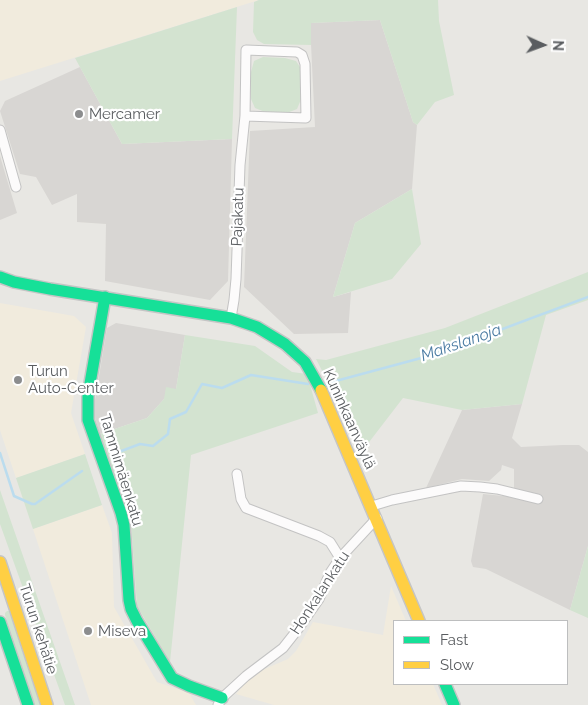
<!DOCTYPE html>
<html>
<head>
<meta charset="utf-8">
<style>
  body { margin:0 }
  #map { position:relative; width:588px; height:705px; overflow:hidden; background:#e8e7e3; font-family:Raleway,sans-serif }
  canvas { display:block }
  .legend { position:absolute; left:393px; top:620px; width:175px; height:65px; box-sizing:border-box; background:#fff; border:1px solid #bdbebf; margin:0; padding:6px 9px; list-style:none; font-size:15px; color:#5a5d60 }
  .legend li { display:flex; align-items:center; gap:10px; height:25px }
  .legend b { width:25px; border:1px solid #bdbebf }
  .north { position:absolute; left:518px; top:20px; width:50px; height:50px; -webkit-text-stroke:4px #fff; paint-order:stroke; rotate:92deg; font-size:14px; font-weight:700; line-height:20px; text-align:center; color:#5a5d60 }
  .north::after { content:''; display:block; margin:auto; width:18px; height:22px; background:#5a5d60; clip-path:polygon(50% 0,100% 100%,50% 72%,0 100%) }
</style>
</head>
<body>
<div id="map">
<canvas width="588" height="705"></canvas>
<ul class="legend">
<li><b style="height:6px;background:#16e098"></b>Fast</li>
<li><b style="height:6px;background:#ffcf43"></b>Slow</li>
</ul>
<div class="north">N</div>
</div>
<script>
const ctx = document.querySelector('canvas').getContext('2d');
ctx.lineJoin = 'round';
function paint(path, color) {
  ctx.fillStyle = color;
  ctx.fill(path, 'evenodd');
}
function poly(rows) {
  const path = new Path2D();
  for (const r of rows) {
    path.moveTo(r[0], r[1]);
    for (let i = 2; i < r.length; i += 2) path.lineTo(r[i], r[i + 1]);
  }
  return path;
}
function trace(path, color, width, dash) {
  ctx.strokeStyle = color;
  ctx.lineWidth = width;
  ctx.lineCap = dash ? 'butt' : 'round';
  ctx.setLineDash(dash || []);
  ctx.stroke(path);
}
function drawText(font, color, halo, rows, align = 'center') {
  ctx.font = font + ' Raleway,sans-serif';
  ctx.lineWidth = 4.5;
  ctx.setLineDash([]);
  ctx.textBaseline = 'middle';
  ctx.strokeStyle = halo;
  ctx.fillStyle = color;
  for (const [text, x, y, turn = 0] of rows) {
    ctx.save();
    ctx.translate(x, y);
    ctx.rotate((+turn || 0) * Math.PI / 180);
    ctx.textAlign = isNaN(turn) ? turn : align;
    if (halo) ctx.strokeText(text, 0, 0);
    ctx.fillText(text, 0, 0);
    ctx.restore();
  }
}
paint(poly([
  [0,0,259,0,0,81],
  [0,303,74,316,86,327,71,413,85,454,16,478,0,430],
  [102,505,112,533,114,607,157,682,189,693,196,705,91,705,33,529],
  [391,586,406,621,394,621,394,684,433,684,442,705,274,705,236,694,253,674,288,659,296,651,313,622,383,635]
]), '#f1ebdd');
paint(poly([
  [380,20,413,122,417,125,412,189,355,223,333,297,351,292,348,333,294,334,244,287,250,131,315,127,310,23],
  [80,67,122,144,232,139,228,281,210,300,105,281,106,224,77,222,77,194,52,205,36,177,20,174,0,111,5,101],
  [0,156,17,213,0,220],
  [116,323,185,335,176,389,164,399,147,418,100,434,93,412,107,328],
  [522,404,512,438,521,447,563,445,579,445,588,452,588,546,570,610,486,569,473,567,471,561,483,494,514,497,514,469,502,465,501,470,489,481,462,479,426,488,462,410]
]), '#d8d6d3');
paint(poly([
  [259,0,438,0,439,21,454,95,435,102,417,125,413,122,380,20,311,23,311,45,264,44,257,40,253,32,254,2],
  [237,7,232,139,122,144,75,58],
  [263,57,285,58,296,61,302,70,302,97,297,109,287,113,265,112,255,108,251,99,251,72,254,61],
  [412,189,421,244,392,279,333,297,355,223],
  [588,272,588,300,546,315,522,404,462,410,403,398,363,450,316,359,326,360,445,328],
  [185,335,255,346,292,372,307,374,318,413,191,455,170,662,137,606,131,523,100,434,147,418,164,399,166,387,176,389],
  [85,454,102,505,33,529,16,478],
  [0,490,75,705,65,705,0,524],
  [588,546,588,618,570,610],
  [7,611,9,611,40,705,35,705,5,615,5,613]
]), '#d3e3d0');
trace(poly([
  [332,382,436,354,588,297],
  [0,453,14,496,32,504,35,504,82,471],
  [116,453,140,444,153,446,168,434,170,419,186,412,202,384,222,388,251,375,308,384]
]), '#bbdcee', 2.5);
const street = poly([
  [0,130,16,187],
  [231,318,234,300,236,279,240,165,245,116,246,50,297,52,302,55,305,64,306,118,245,116],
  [237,474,241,499,246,508,319,536,330,542,340,558],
  [372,506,392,500,461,486,480,487,497,489,538,499],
  [218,705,222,698,246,676,283,648,298,629,319,599,330,573,340,558,377,518]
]);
const fast = poly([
  [0,277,14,282,50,289,231,318,257,327,285,344,305,362,321,390],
  [105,297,88,395,88,420,121,513,124,525,129,600,131,609,137,621,172,678,189,686,222,698],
  [0,622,28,705],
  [445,684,454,705]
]);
const slow = poly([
  [321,390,419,621],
  [0,562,47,705]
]);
trace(street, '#c3c3c3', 11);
trace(fast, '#c5c5c5', 14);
trace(slow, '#c5c5c5', 14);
trace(street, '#fcfbfb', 9);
trace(fast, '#16e098', 11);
trace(slow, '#ffcf43', 11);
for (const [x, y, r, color] of [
  [79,114,5,"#8c8d8e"],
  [18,380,5,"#8c8d8e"],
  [88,631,5,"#8c8d8e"]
]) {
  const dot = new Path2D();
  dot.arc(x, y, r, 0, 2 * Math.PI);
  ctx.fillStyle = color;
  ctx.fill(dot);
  trace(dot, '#fff', 2);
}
drawText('15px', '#5a5d60', '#fff', [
  ["Mercamer",89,114],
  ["Turun",28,371],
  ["Auto-Center",28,388],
  ["Miseva",98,631]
], 'left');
drawText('15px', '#5a5d60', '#fff', [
  ["Pajakatu",238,217,-88],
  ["Kuninkaanväylä",349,419,66],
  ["Tammimäenkatu",121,470,73],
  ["Honkalankatu",320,593,-57],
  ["Turun kehätie",38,629,72]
]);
drawText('italic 16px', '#497aa2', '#fff', [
  ["Makslanoja",461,343,-19]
]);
</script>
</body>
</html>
